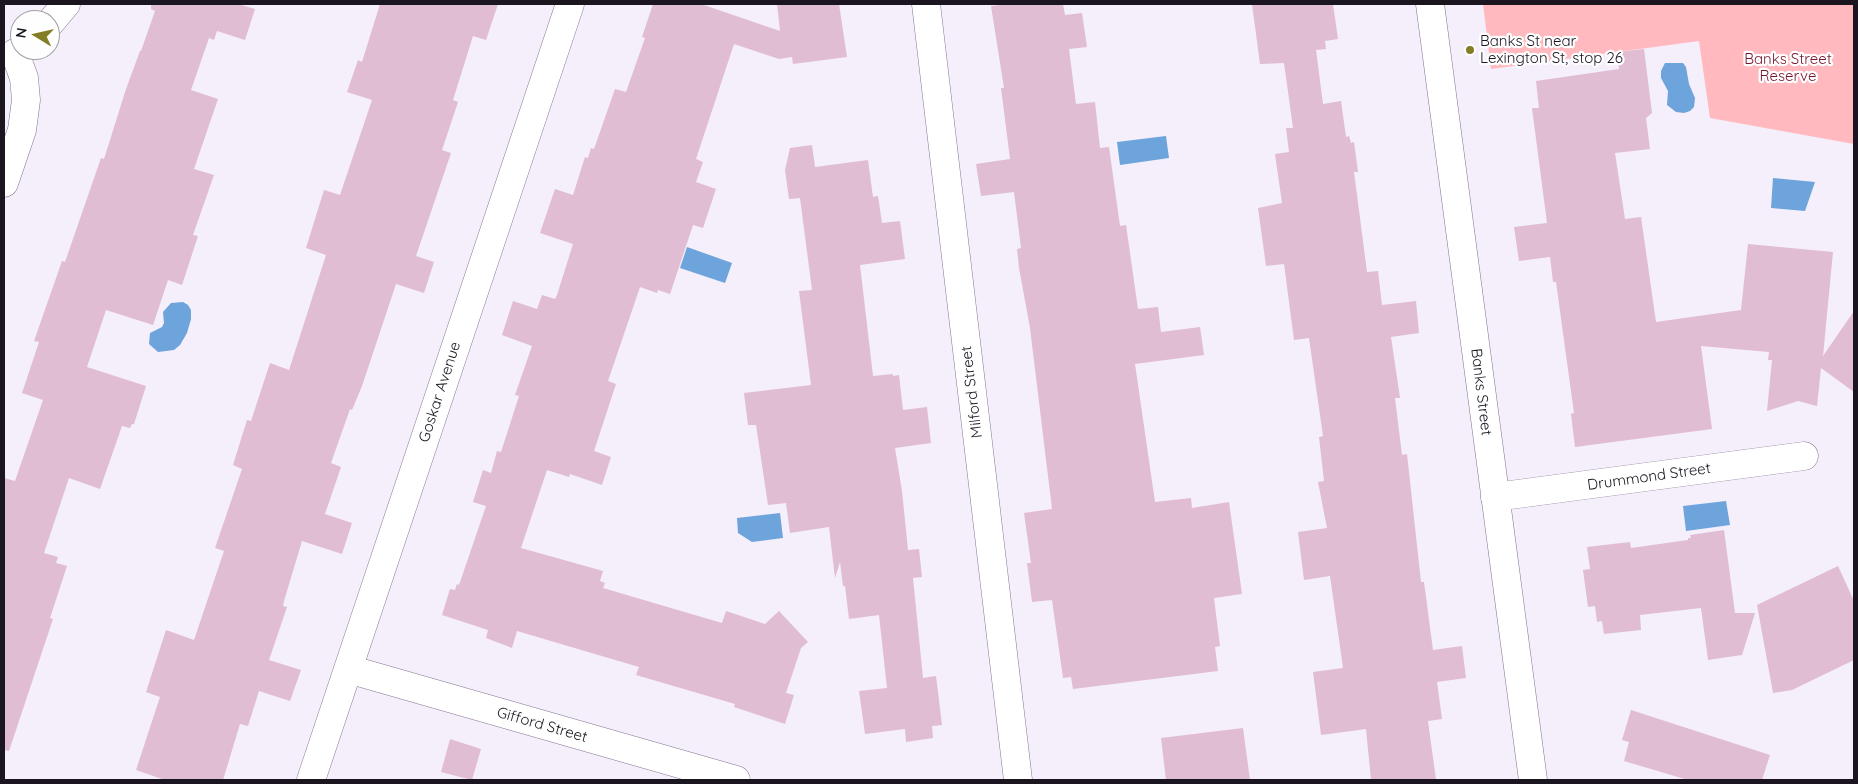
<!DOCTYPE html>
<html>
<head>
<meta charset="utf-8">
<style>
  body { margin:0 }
  #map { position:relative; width:1858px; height:784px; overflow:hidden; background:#f5eefb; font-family:Quicksand,sans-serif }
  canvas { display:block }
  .frame { position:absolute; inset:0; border:5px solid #1b1520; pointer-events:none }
  .north { position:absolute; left:10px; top:10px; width:50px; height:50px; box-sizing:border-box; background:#fefefe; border:1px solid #a3a1a5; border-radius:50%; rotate:279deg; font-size:14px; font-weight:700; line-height:20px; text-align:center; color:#1b1520 }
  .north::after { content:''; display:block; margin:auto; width:18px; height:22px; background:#837e26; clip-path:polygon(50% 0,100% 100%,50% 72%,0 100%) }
</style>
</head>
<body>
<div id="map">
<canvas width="1858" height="784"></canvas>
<div class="frame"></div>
<div class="north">N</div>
</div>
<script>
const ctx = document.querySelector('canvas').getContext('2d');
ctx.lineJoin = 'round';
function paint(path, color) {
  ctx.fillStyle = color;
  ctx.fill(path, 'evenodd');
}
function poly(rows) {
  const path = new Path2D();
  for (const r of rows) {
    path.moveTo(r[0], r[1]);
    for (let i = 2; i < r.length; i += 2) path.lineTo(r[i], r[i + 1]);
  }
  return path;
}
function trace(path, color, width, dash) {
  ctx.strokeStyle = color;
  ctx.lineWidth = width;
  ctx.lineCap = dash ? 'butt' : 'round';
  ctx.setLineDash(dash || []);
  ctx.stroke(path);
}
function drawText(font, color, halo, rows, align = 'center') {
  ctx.font = font + ' Quicksand,sans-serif';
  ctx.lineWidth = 4.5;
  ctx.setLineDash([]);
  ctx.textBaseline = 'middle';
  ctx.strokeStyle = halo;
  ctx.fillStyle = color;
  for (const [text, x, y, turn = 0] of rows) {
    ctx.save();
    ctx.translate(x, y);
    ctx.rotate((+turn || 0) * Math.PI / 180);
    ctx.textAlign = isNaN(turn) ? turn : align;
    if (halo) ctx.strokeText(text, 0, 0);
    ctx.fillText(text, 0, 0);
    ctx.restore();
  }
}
paint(poly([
  [1483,4,1854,4,1854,144,1710,118,1699,41,1491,69]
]), '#ffb9bf');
paint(poly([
  [1665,63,1683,63,1686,67,1689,84,1695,98,1694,107,1690,111,1684,113,1676,112,1667,105,1668,91,1661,78,1661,71],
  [1166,136,1169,158,1120,165,1117,142],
  [1773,178,1815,182,1805,211,1771,208],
  [687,247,732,263,725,283,680,268],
  [183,302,188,305,191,310,191,319,187,333,180,345,174,350,158,352,149,344,150,333,162,327,164,323,163,312,171,303],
  [1726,501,1730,525,1686,531,1683,506],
  [780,513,783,538,752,542,738,533,737,518]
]), '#6ca4db');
paint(poly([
  [151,4,238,4,255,9,245,40,217,31,214,40,209,38,191,90,218,99,194,169,214,175,193,235,198,236,182,285,168,280,153,325,106,310,87,367,146,386,134,424,132,424,130,428,122,426,100,489,69,478,44,553,58,557,56,563,67,566,50,618,53,619,9,751,4,750,4,478,15,481,43,400,22,393,39,342,34,341,62,261,65,262,101,158,104,159,126,89,140,51,141,51,155,11,151,9],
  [380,4,498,4,486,40,473,36,453,100,458,102,442,150,451,153,416,256,434,262,424,293,396,284,362,386,352,410,350,409,331,463,341,467,325,514,352,523,342,554,302,541,284,601,283,606,287,607,269,660,301,670,290,701,259,691,248,726,240,724,223,780,165,780,136,770,160,697,146,692,166,630,194,640,224,551,215,548,242,469,233,465,247,420,251,421,270,363,289,370,326,255,306,248,324,190,340,195,372,100,347,92,358,60,362,62],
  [653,4,701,4,780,31,777,4,839,4,847,57,793,64,792,57,779,59,734,44,696,159,703,162,696,182,716,189,703,228,693,225,670,294,658,290,657,293,640,287,608,381,616,384,594,451,611,457,602,485,570,474,569,477,547,470,521,548,603,571,600,581,605,583,603,588,722,623,726,611,765,624,779,611,808,642,801,648,786,693,794,695,785,724,734,707,735,704,636,675,639,667,517,631,512,648,486,638,488,630,442,615,450,589,455,590,457,584,459,585,486,506,473,502,483,470,491,473,497,451,501,452,519,396,515,395,532,346,502,335,513,301,537,309,542,295,555,299,557,295,573,244,540,233,555,189,573,195,585,157,588,158,591,148,594,149,615,89,626,92,645,38,642,37],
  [1008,4,1063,4,1065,15,1082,13,1087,47,1069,49,1076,104,1095,102,1100,148,1109,147,1120,226,1126,225,1138,309,1158,307,1161,332,1200,327,1204,355,1135,364,1155,502,1191,498,1192,508,1229,502,1242,594,1214,598,1220,646,1215,647,1218,671,1073,689,1071,677,1063,678,1052,600,1032,602,1027,563,1031,563,1024,513,1052,509,1030,328,1019,268,1017,249,1021,248,1014,192,981,196,976,164,1010,159,1001,88,1004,88,991,6],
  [1252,4,1333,4,1338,39,1325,41,1326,49,1316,50,1323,104,1341,101,1346,137,1349,136,1351,143,1354,142,1358,172,1354,172,1367,272,1378,271,1382,305,1416,301,1419,333,1391,337,1400,398,1395,398,1402,455,1407,454,1421,582,1424,582,1433,650,1462,646,1466,678,1437,682,1442,719,1428,721,1436,780,1371,780,1366,729,1321,735,1313,672,1343,668,1330,576,1304,580,1298,532,1327,528,1318,482,1324,481,1319,437,1323,436,1309,338,1294,340,1284,264,1266,266,1258,208,1282,203,1275,154,1289,152,1286,128,1293,128,1284,63,1260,64],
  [1644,49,1652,113,1646,118,1650,149,1615,153,1625,219,1641,217,1656,322,1741,310,1748,244,1833,252,1823,356,1854,311,1854,392,1821,368,1817,406,1798,401,1767,411,1772,360,1768,360,1769,352,1701,346,1712,429,1575,447,1571,414,1574,413,1556,282,1553,282,1550,257,1519,261,1514,227,1547,223,1532,108,1539,108,1536,81,1619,69,1617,52],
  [812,145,815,167,868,160,873,197,878,196,882,223,900,221,905,259,860,265,873,376,893,374,893,376,899,375,903,410,927,407,931,443,895,448,902,491,908,550,919,549,922,577,913,578,923,678,936,676,942,725,932,726,933,738,906,742,905,729,865,734,859,691,887,688,879,615,849,619,845,586,843,586,840,562,835,578,829,527,790,533,786,503,768,505,756,425,748,425,744,393,811,385,799,291,812,290,800,198,789,199,785,170,790,148],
  [1724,530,1735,613,1755,613,1742,655,1708,660,1701,608,1640,615,1641,630,1604,634,1602,621,1597,622,1595,606,1588,607,1583,570,1590,569,1587,547,1630,542,1631,548,1688,540,1688,538,1691,538,1690,535],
  [1838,566,1854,601,1854,660,1792,690,1773,693,1757,605],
  [1631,710,1770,755,1762,780,1688,780,1624,761,1629,742,1622,740],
  [1243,728,1250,780,1166,780,1161,738],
  [450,739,481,749,472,780,441,772]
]), '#e0bdd2');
const minor = poly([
  [926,4,1018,780],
  [50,23,66,4],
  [4,183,22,130,26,100,24,78,15,53],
  [1495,497,1804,456],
  [348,669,736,780],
  [311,780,570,4]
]);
const major = poly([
  [1430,4,1533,780]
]);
trace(minor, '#867592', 29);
trace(major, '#867592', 29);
trace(minor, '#fff', 28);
trace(major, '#fff', 28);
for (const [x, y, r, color] of [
  [1470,50,5,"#837e26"]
]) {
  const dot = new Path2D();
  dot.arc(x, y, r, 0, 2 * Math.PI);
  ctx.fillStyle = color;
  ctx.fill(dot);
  trace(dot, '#fefefe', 2);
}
drawText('15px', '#1b1520', '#fefefe', [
  ["Banks St near",1480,41],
  ["Lexington St, stop 26",1480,58]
], 'left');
drawText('15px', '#76162d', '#fefefe', [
  ["Banks Street",1788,59],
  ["Reserve",1788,76]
]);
drawText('15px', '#1b1520', '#fefefe', [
  ["Goskar Avenue",440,392,-72],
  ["Milford Street",972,392,-97],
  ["Banks Street",1481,392,83],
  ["Drummond Street",1649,477,-8],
  ["Gifford Street",542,725,16]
]);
</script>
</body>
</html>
